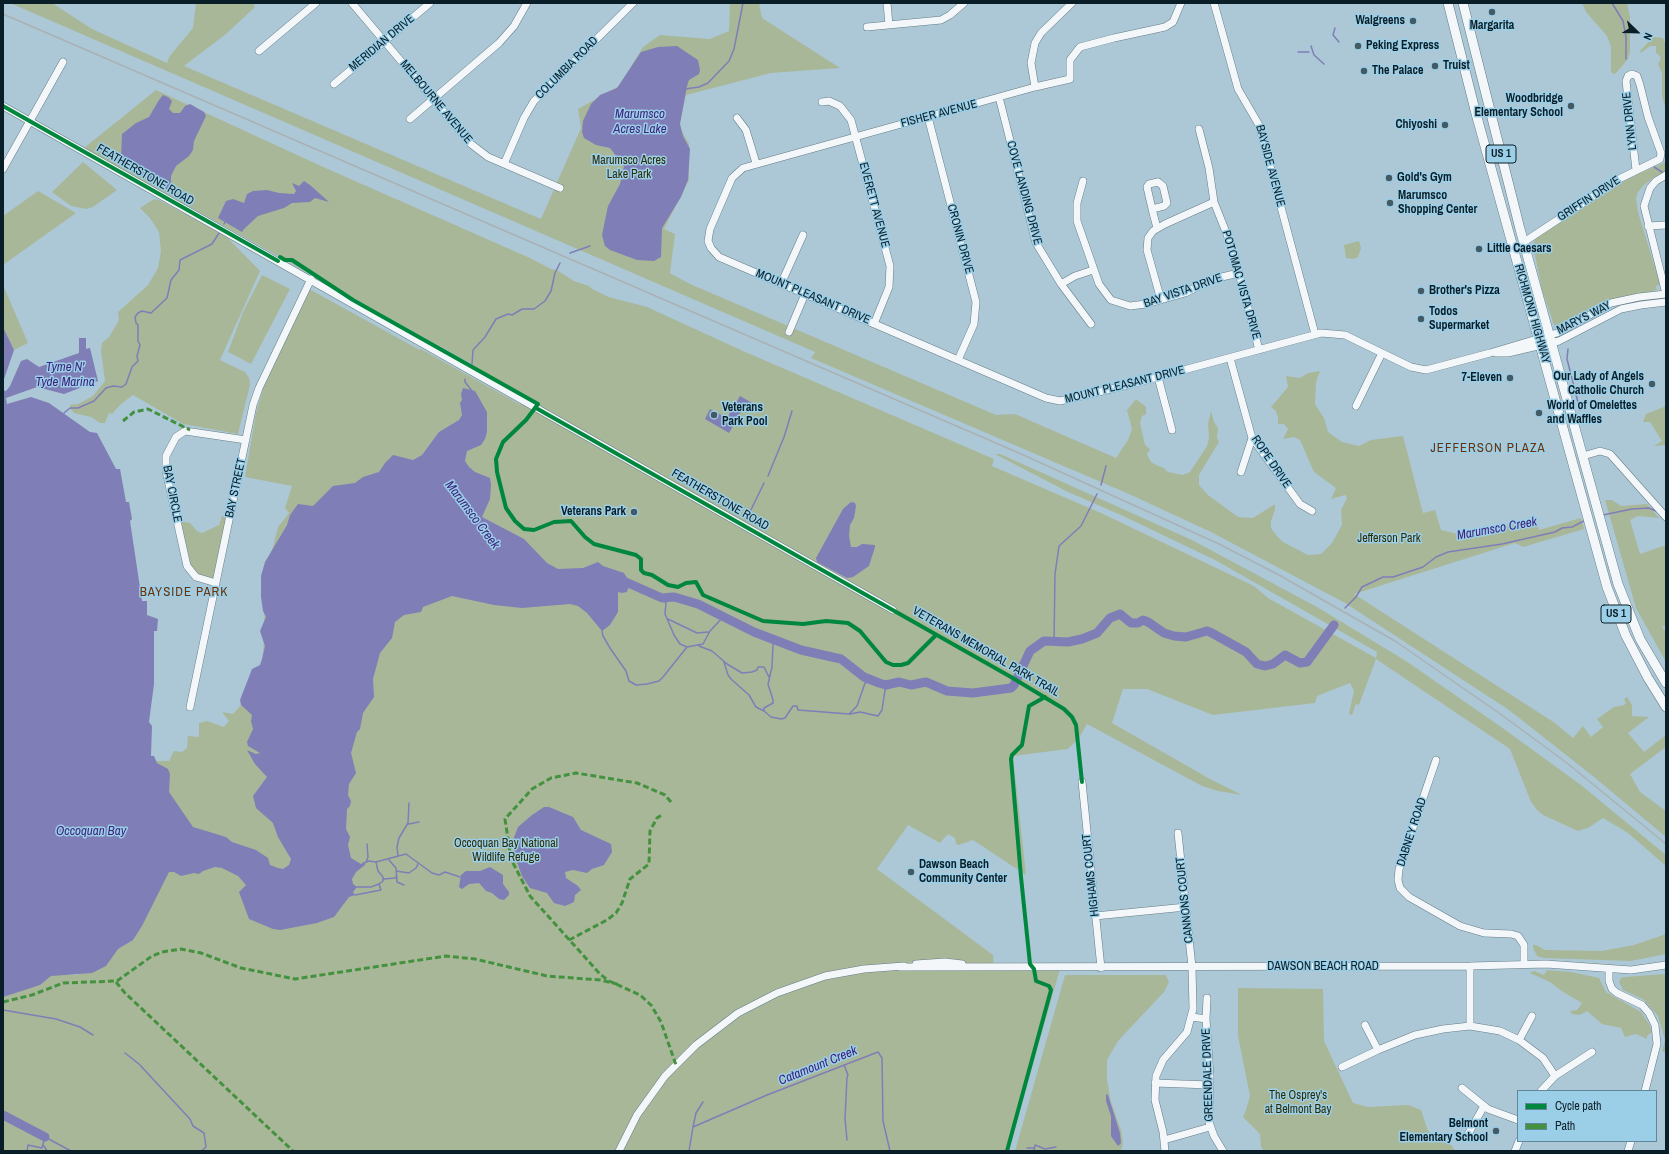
<!DOCTYPE html>
<html>
<head>
<meta charset="utf-8">
<style>
  body { margin:0 }
  #map { position:relative; width:1669px; height:1154px; overflow:hidden; background:#acc8d6; font-family:"Archivo Narrow",sans-serif }
  canvas { display:block }
  .frame { position:absolute; inset:0; border:4px solid #0a1e27; pointer-events:none }
  .legend { position:absolute; left:1517px; top:1090px; width:140px; height:52px; box-sizing:border-box; background:#9bcee7; border:1px solid #61889a; margin:0; padding:5px 7px; list-style:none; font-size:12px; color:#0a1e27 }
  .legend li { display:flex; align-items:center; gap:8px; height:20px }
  .legend b { width:20px; border:1px solid #61889a }
  .north { position:absolute; left:1617px; top:12px; width:40px; height:40px; -webkit-text-stroke:3px #9bcee7; paint-order:stroke; rotate:113deg; font-size:11px; font-weight:700; line-height:16px; text-align:center; color:#0a1e27 }
  .north::after { content:''; display:block; margin:auto; width:14px; height:18px; background:#0a1e27; clip-path:polygon(50% 0,100% 100%,50% 72%,0 100%) }
</style>
</head>
<body>
<div id="map">
<canvas width="1669" height="1154"></canvas>
<div class="frame"></div>
<ul class="legend">
<li><b style="height:5px;background:#00873e"></b>Cycle path</li>
<li><b style="height:5px;background:#44923f"></b>Path</li>
</ul>
<div class="north">N</div>
</div>
<script>
const ctx = document.querySelector('canvas').getContext('2d');
ctx.lineJoin = 'round';
function paint(path, color) {
  ctx.fillStyle = color;
  ctx.fill(path, 'evenodd');
}
function poly(rows) {
  const path = new Path2D();
  for (const r of rows) {
    path.moveTo(r[0], r[1]);
    for (let i = 2; i < r.length; i += 2) path.lineTo(r[i], r[i + 1]);
  }
  return path;
}
function trace(path, color, width, dash) {
  ctx.strokeStyle = color;
  ctx.lineWidth = width;
  ctx.lineCap = dash ? 'butt' : 'round';
  ctx.setLineDash(dash || []);
  ctx.stroke(path);
}
function drawText(font, color, halo, rows, align = 'center') {
  ctx.font = font + ' "Archivo Narrow",sans-serif';
  ctx.lineWidth = 3;
  ctx.setLineDash([]);
  ctx.textBaseline = 'middle';
  ctx.strokeStyle = halo;
  ctx.fillStyle = color;
  for (const [text, x, y, turn = 0] of rows) {
    ctx.save();
    ctx.translate(x, y);
    ctx.rotate((+turn || 0) * Math.PI / 180);
    ctx.textAlign = isNaN(turn) ? turn : align;
    if (halo) ctx.strokeText(text, 0, 0);
    ctx.fillText(text, 0, 0);
    ctx.restore();
  }
}
paint(poly([
  [10,3,52,3,92,29,167,63,169,57,193,28,196,3,253,3,255,7,226,34,184,66,541,219,581,128,578,109,619,86,643,47,660,35,710,39,729,31,730,3,759,3,762,18,840,68,771,73,686,95,679,126,689,144,689,180,664,229,675,234,670,273,690,284,996,415,1015,414,1116,458,1128,440,1132,429,1127,410,1136,399,1146,407,1146,414,1142,416,1140,423,1145,445,1150,449,1147,454,1151,462,1158,466,1164,468,1168,472,1183,475,1190,472,1207,446,1209,438,1208,424,1211,411,1214,422,1218,428,1217,438,1219,442,1199,475,1199,485,1208,495,1238,517,1253,518,1275,504,1275,510,1271,521,1271,528,1276,535,1283,542,1308,555,1321,554,1332,543,1342,525,1341,510,1347,498,1345,495,1331,499,1336,488,1314,472,1300,440,1294,437,1283,439,1288,429,1284,424,1278,424,1278,418,1276,411,1271,407,1288,387,1286,376,1300,378,1308,373,1320,371,1316,382,1315,404,1324,418,1328,432,1342,442,1359,446,1371,440,1403,436,1423,513,1435,510,1441,530,1458,534,1459,537,1536,519,1539,530,1581,518,1584,529,1523,547,1515,543,1354,594,1555,723,1573,738,1583,726,1591,737,1603,727,1597,719,1614,707,1624,705,1626,703,1624,699,1627,697,1632,705,1632,716,1649,717,1628,733,1644,752,1666,735,1666,747,1630,774,1640,792,1666,811,1666,837,1594,777,1509,710,1345,603,1211,532,1129,494,811,358,815,352],
  [1582,3,1627,3,1630,17,1630,52,1628,59,1616,73,1613,74,1611,71,1611,47,1607,36,1586,12],
  [1655,37,1663,38,1666,45,1666,110,1662,96,1662,73,1658,64,1661,58,1658,54,1656,53,1656,46,1650,46,1641,53,1640,51,1652,38],
  [156,90,321,166,530,258,551,269,557,270,574,281,589,286,592,289,609,297,647,307,743,351,994,459,992,466,1101,513,1254,586,1268,598,1376,658,1377,652,1215,560,1123,516,1066,491,995,454,1000,454,1192,540,1317,607,1406,661,1504,729,1581,785,1666,855,1666,866,1628,833,1603,818,1588,828,1578,831,1543,815,1537,810,1531,802,1510,749,1376,659,1359,705,1356,704,1352,715,1349,714,1354,691,1350,683,1317,696,1315,703,1213,715,1147,689,1123,689,1112,723,1210,779,1242,795,1218,791,1202,786,1087,724,1079,738,1068,749,1013,756,1026,875,973,840,959,845,956,844,955,838,948,834,940,843,908,825,877,869,993,955,994,971,1060,969,1008,1151,3,1151,3,996,52,973,76,975,101,968,170,814,153,761,169,761,174,751,182,752,187,748,188,736,199,737,199,723,207,721,224,727,229,721,222,712,233,714,241,705,243,707,263,660,266,565,273,547,278,527,289,513,285,508,292,486,245,477,256,413,263,389,273,364,309,289,420,350,421,349,521,405,526,398,477,370,472,364,84,148],
  [83,162,117,190,93,207,86,209,71,206,52,192],
  [1666,162,1666,172,1656,176,1644,185,1638,192,1636,198,1638,212,1659,281,1659,285,1656,286,1657,290,1610,301,1599,305,1563,326,1554,325,1542,290,1533,245,1536,237,1607,190,1638,174],
  [38,191,76,213,3,265,3,216],
  [154,199,159,200,225,235,260,271,220,360,245,372,249,378,250,385,238,434,183,424,133,395,121,404,112,414,109,413,105,423,100,423,91,417,74,413,70,408,70,405,78,404,93,396,105,381,101,351,102,343,109,337,119,320,118,312,148,285,158,268,161,251,159,232,150,218,140,208],
  [1359,241,1361,248,1358,257,1353,259,1346,258,1344,245],
  [262,275,290,289,251,364,228,352,243,312],
  [3,285,28,343,14,350,3,327],
  [1666,406,1666,445,1654,446,1662,441,1650,422,1643,422,1646,414],
  [1605,500,1612,500,1621,506,1647,504,1659,518,1638,516,1630,520,1640,554,1666,545,1666,625,1662,627,1666,631,1666,662,1636,608],
  [222,516,227,518,214,579,200,576,191,566,181,521,190,523,197,531,202,533,219,525],
  [1666,934,1666,954,1631,961,1543,958,1537,956,1533,948,1533,945,1536,945,1545,950,1602,951,1634,945],
  [1547,970,1571,972,1599,978,1606,992,1641,1012,1649,1024,1652,1032,1647,1036,1647,1039,1636,1034,1625,1037,1621,1028,1602,1024,1587,1011,1580,1015,1572,1014,1570,1011,1577,1010,1582,1003,1563,992,1550,982,1530,973,1534,971,1544,975],
  [1666,974,1666,1053,1662,1051,1665,1040,1658,1016,1643,999,1623,990,1619,982,1621,978,1624,977],
  [1065,975,1166,975,1169,982,1164,992,1118,1041,1107,1060,1107,1080,1111,1102,1121,1130,1123,1143,1121,1151,1015,1151],
  [1238,988,1323,989,1324,1041,1353,1103,1368,1107,1408,1105,1421,1110,1428,1131,1439,1136,1452,1146,1455,1151,1264,1151,1261,1147,1260,1134,1243,1117,1246,1110,1250,1096,1238,1036]
]), '#a9b799');
paint(poly([
  [677,46,698,60,700,70,699,74,689,80,687,86,680,124,683,136,690,149,688,180,681,197,662,228,661,257,654,261,637,260,610,250,605,246,602,235,608,206,620,184,624,166,610,148,596,145,584,138,582,132,583,121,591,104,600,95,617,88,641,52,658,47],
  [163,95,168,97,172,101,169,109,173,113,180,113,185,106,190,104,204,112,206,116,194,141,193,150,189,156,176,166,171,176,171,185,176,194,128,169,121,158,122,134,136,123,149,117,159,100],
  [304,181,310,185,329,202,315,198,310,202,292,203,284,208,258,216,244,229,242,232,218,218,226,201,233,199,244,203,247,194,253,191,267,190,279,193,294,194,296,191,292,183,299,186],
  [3,327,14,350,3,382],
  [79,338,86,338,86,349,90,348,98,381,64,394,37,387,6,398,7,404,31,397,49,403,90,432,97,433,116,469,120,469,126,502,129,502,132,519,130,521,142,601,147,601,147,615,158,619,157,631,154,631,154,684,149,722,152,726,151,756,154,756,157,763,168,769,170,774,169,792,193,827,226,837,232,842,256,850,268,858,270,865,278,868,283,869,289,865,291,859,278,837,273,823,256,808,253,796,267,777,255,764,247,750,256,754,260,753,248,746,247,742,253,729,251,721,252,715,241,705,240,700,252,669,260,665,262,659,265,646,260,631,266,617,263,611,261,597,261,576,265,562,287,525,290,515,298,504,313,506,333,486,355,483,363,477,379,472,385,463,393,455,413,460,422,455,439,432,459,420,462,415,460,403,462,400,461,394,463,388,475,391,487,412,487,432,485,439,481,445,467,451,465,461,469,467,475,472,490,478,491,485,490,499,482,517,524,539,547,563,558,569,583,568,598,562,603,566,624,573,630,583,627,592,622,593,618,592,618,612,610,625,602,631,587,613,578,606,570,604,522,608,494,605,452,596,423,607,421,612,404,615,395,622,392,638,380,653,373,679,374,697,363,713,360,729,357,732,351,753,356,773,349,784,348,795,351,801,350,806,347,809,346,829,350,837,348,845,351,858,361,864,364,862,365,865,356,872,352,879,353,884,357,887,353,892,355,895,349,897,334,917,317,923,280,930,273,929,249,919,239,892,246,885,238,876,222,868,215,867,203,871,199,874,194,873,181,876,174,872,169,872,142,926,133,940,118,949,106,966,92,973,51,976,40,985,3,997,3,390,6,391,10,386,21,361,27,359,39,367,79,353],
  [740,396,754,404,750,411,743,408,729,433,705,419,710,409,727,418],
  [851,502,855,503,856,506,854,518,850,525,849,536,851,547,857,547,862,544,875,545,875,547,869,566,853,577,847,578,817,562,816,558,843,509],
  [544,807,549,807,573,817,581,830,611,844,612,852,604,865,592,869,587,873,573,870,565,872,566,878,578,886,581,890,575,895,574,902,565,906,554,903,547,893,530,888,522,876,514,854,513,840,518,827,532,815],
  [490,867,503,875,503,884,509,892,509,895,504,900,499,899,492,893,486,891,479,883,469,884,462,889,459,887,461,875,466,871,480,871],
  [1106,1094,1108,1095,1120,1133,1121,1143,1118,1146,1111,1136,1111,1116,1106,1101]
]), '#7f7eb6');
trace(poly([
  [1612,3,1623,21,1626,37,1626,59],
  [1335,28,1333,35,1339,42],
  [1311,46,1314,55,1324,64],
  [1298,52,1309,52],
  [685,89,699,87,708,83,729,61,734,49,743,3],
  [1654,167,1662,172],
  [224,224,225,222],
  [570,253,590,246],
  [1568,349,1567,359,1580,410],
  [472,364,473,350,485,337,496,319,508,314,512,315,522,309,534,309,545,301,551,291,555,273,560,263],
  [465,379,465,382,472,391],
  [64,413,70,408,78,408,94,401,106,388,113,386,122,387,126,384,132,367,138,361,137,356,140,345,138,341,138,325,136,323,135,317,138,313,142,311,151,313,167,298,171,280,179,270,180,260,212,244,219,233],
  [768,476,784,437,792,411],
  [1101,485,1106,466],
  [745,511,746,517],
  [1603,515,1632,509,1649,508,1658,512],
  [746,520,764,483],
  [662,598,666,603,665,614,674,635,680,644,687,647],
  [1345,608,1356,597,1362,587,1383,577,1393,577,1423,567,1436,557,1448,552,1502,544,1555,532,1562,528,1572,527,1584,521],
  [668,619,697,633,708,632],
  [602,631,603,636,610,648,626,671,629,681,636,685,647,684,659,681,663,677,687,647,703,644,710,631,724,616],
  [771,639,773,644,772,667,768,684,773,700,773,703,764,708,764,711,771,717,781,719,785,718,793,706,797,706,798,710,849,714,857,706,865,683,872,681],
  [1054,642,1055,574,1059,546,1081,526,1097,494],
  [699,646,712,651,727,664,742,673,752,672,757,670,758,667,764,667,769,677],
  [724,662,728,675,731,679,749,695,756,707,764,711],
  [850,714,860,712,878,716,882,710,885,690,890,685],
  [409,824,419,822],
  [398,856,397,847,399,838,408,823,409,803],
  [389,860,396,868,397,882,404,885],
  [366,862,368,857,367,844],
  [364,863,369,861,376,862,406,854,432,873,439,875,445,872,460,877],
  [396,871,409,873,416,868,418,864],
  [384,879,395,878,397,876],
  [357,887,371,887,379,884,383,881,383,877,378,871,376,862],
  [355,895,381,890,379,884],
  [3,1010,56,1019,80,1027,93,1035],
  [125,1053,139,1064,190,1119,193,1126,204,1133,206,1147,201,1151],
  [844,1065,848,1075,847,1077,845,1119,847,1140],
  [693,1127,696,1113,703,1102],
  [44,1146,47,1151],
  [1027,1148,1034,1148],
  [27,1151,28,1145,42,1148,45,1137,71,1151],
  [689,1151,693,1127,767,1095,878,1052,882,1058,883,1121,890,1151],
  [1034,1151,1035,1145,1045,1149,1056,1147]
]), '#7f7eb6', 1.5);
trace(poly([
  [619,579,662,598,674,597,698,604,754,632,801,650,841,659,864,677,879,683,886,685,899,682,911,685,926,682,947,691,973,693,1011,688,1014,685,1030,651,1044,641,1068,642,1082,639,1097,633,1110,618,1120,614,1131,623,1138,623,1143,620,1148,622,1164,633,1174,636,1186,637,1207,631,1210,632,1246,652,1257,664,1265,666,1273,664,1285,655,1300,663,1307,662,1334,625],
  [3,1115,45,1137]
]), '#7f7eb6', 9);
const minor = poly([
  [352,3,471,144,488,157,560,188],
  [887,3,889,25],
  [1181,3,1173,22,1165,27,1114,38,1080,47,1070,60,1070,79,1035,87,743,168,732,178,710,229,708,241,711,248,719,257,805,294,1046,398,1060,401,1128,385,1321,333,1345,335,1411,367,1426,370,1490,353,1557,333,1611,303,1639,297,1666,294],
  [1214,3,1238,89,1259,125,1315,334],
  [867,27,941,20,950,15,964,3],
  [259,51,316,3],
  [334,84,430,3],
  [1035,87,1031,63,1035,43,1041,33,1072,3],
  [999,97,1036,243,1061,284,1091,324],
  [822,102,829,101,840,106,851,120,890,266,889,287,874,324],
  [3,106,893,610],
  [928,117,976,302,974,324,958,360],
  [737,118,746,130,756,163],
  [410,119,499,43,514,26,527,3],
  [1199,129,1209,168,1214,202,1232,247,1259,350],
  [504,164,524,118,534,101,633,3],
  [3,169,63,62],
  [1666,175,1656,181,1650,188,1644,206,1666,294],
  [1083,181,1077,203,1077,221,1099,284,1111,300,1130,306,1146,304,1185,293,1213,279,1239,273],
  [1158,182,1163,186,1167,203,1164,206,1152,209,1147,187,1149,184,1158,182],
  [1152,209,1157,228],
  [1648,226,1666,225],
  [1524,242,1621,178,1660,159,1661,153,1648,117,1640,85,1637,76,1632,74,1628,76,1626,81,1636,170],
  [781,284,803,235],
  [1061,284,1075,276,1093,270],
  [1161,300,1147,250,1148,238,1153,231,1165,224,1214,202],
  [789,332,805,294],
  [1496,353,1508,353,1559,341,1621,309,1641,305,1666,302],
  [1230,358,1252,438,1300,504,1312,511],
  [1158,377,1172,430],
  [1356,406,1382,353],
  [1583,456,1600,451,1610,454,1666,517],
  [1241,472,1252,438],
  [216,583,196,577,187,566,166,471,166,456,176,437,185,431,246,440],
  [190,707,253,405,259,388,311,279],
  [1436,760,1399,869,1398,880,1400,888,1409,897,1460,926,1484,933,1511,934,1518,936,1524,945,1524,964],
  [1082,782,1101,968],
  [1095,916,1186,907],
  [916,964,945,962,962,964],
  [1470,966,1470,1026],
  [900,967,1470,966,1546,964,1631,970,1666,965],
  [1609,970,1609,981,1612,989,1617,993,1642,1005,1649,1013,1655,1025,1657,1044,1645,1091],
  [1192,1017,1206,1019,1210,1076,1209,1122,1214,1136,1223,1151],
  [1206,1019,1207,998],
  [1365,1025,1378,1050],
  [1519,1040,1532,1016],
  [1342,1067,1378,1050,1415,1035,1443,1029,1470,1026,1500,1031,1519,1040,1543,1058,1555,1076],
  [1155,1083,1210,1085],
  [1462,1088,1488,1109,1518,1120],
  [1541,1091,1555,1076,1592,1052],
  [1467,1136,1484,1106],
  [1164,1140,1210,1127],
  [619,1151,637,1115,665,1076,696,1045,738,1013,777,993,825,976,864,969,904,966],
  [1165,1151,1163,1132,1155,1100,1156,1076,1163,1060,1187,1032,1193,1009,1192,967,1178,833],
  [1515,1151,1519,1141],
  [1628,1151,1631,1141]
]);
const major = poly([
  [1448,3,1475,110,1607,587,1626,636,1648,678,1666,707],
  [1463,3,1520,229,1618,584,1640,639,1666,683]
]);
trace(minor, '#657c86', 8);
trace(major, '#657c86', 10);
trace(minor, '#f3f7f9', 7);
trace(major, '#f3f7f9', 9);
trace(poly([
  [3,14,1019,453,1219,544,1279,575,1395,641,1499,713,1567,763,1666,844]
]), '#aab1b4', 1.5);
trace(poly([
  [123,421,134,412,148,409,190,430],
  [671,802,665,795,637,783,576,773,551,778,532,789,505,819,511,859,530,896,600,974,609,981,640,995,651,1005,661,1022,676,1065],
  [569,940,607,920,616,913,622,903,630,879,649,864,650,831,657,818,663,814],
  [116,982,125,993,293,1151],
  [3,1002,32,995,63,983,117,981,152,956,162,952,181,949,201,953,241,968,295,979,446,956,475,959,547,976,600,980,617,984]
]), '#44923f', 3, [6, 3]);
trace(poly([
  [3,106,278,261],
  [280,257,285,260,292,260,353,300,538,404,526,420,503,442,496,459,497,472,506,508,515,521,524,529,534,530,554,522,571,521,585,537,594,544,636,555,641,559,641,570,644,573,652,575,668,585,678,587,686,583,696,582,703,595,763,621,803,624,826,621,848,623,860,631,886,662,893,665,901,665,908,663,936,635],
  [536,408,1011,677,1064,709,1072,717,1076,725,1082,782],
  [1007,1151,1051,990,1049,986,1036,981,1034,969,1030,964,1021,877,1011,759,1012,755,1022,745,1029,706,1045,697]
]), '#00873e', 4);
for (const [x, y, r, color] of [
  [1492,12,4,"#435a64"],
  [1413,21,4,"#435a64"],
  [1358,46,4,"#435a64"],
  [1435,66,4,"#435a64"],
  [1364,71,4,"#435a64"],
  [1571,106,4,"#435a64"],
  [1445,125,4,"#435a64"],
  [1389,178,4,"#435a64"],
  [1390,203,4,"#435a64"],
  [1479,249,4,"#435a64"],
  [1421,291,4,"#435a64"],
  [1421,319,4,"#435a64"],
  [1510,378,4,"#435a64"],
  [1652,384,4,"#435a64"],
  [1539,413,4,"#435a64"],
  [714,415,4,"#435a64"],
  [634,512,4,"#435a64"],
  [911,872,4,"#435a64"],
  [1496,1131,4,"#435a64"]
]) {
  const dot = new Path2D();
  dot.arc(x, y, r, 0, 2 * Math.PI);
  ctx.fillStyle = color;
  ctx.fill(dot);
  trace(dot, '#9bcee7', 1.5);
}
for (const [x, y, w] of [
  [1501,154,30],
  [1616,614,30]
]) {
  const box = new Path2D();
  box.roundRect(x - w / 2, y - 9, w, 18, 3);
  ctx.fillStyle = '#9bcee7';
  ctx.fill(box);
  trace(box, '#0a1e27', 1);
}
drawText('bold 11px', '#0a1e27', null, [
  ["US 1",1501,154],
  ["US 1",1616,614]
]);
drawText('bold 12px', '#0a1e27', '#9bcee7', [
  ["Walgreens",1405,21,"right"],
  ["Margarita",1492,26,"center"],
  ["Peking Express",1366,46],
  ["Truist",1443,66],
  ["The Palace",1372,71],
  ["Woodbridge",1563,99,"right"],
  ["Elementary School",1563,113,"right"],
  ["Chiyoshi",1437,125,"right"],
  ["Gold's Gym",1397,178],
  ["Marumsco",1398,196],
  ["Shopping Center",1398,210],
  ["Little Caesars",1487,249],
  ["Brother's Pizza",1429,291],
  ["Todos",1429,312],
  ["Supermarket",1429,326],
  ["Our Lady of Angels",1644,377,"right"],
  ["Catholic Church",1644,391,"right"],
  ["7-Eleven",1502,378,"right"],
  ["World of Omelettes",1547,406],
  ["and Waffles",1547,420],
  ["Veterans",722,408],
  ["Park Pool",722,422],
  ["Veterans Park",626,512,"right"],
  ["Dawson Beach",919,865],
  ["Community Center",919,879],
  ["Belmont",1488,1124,"right"],
  ["Elementary School",1488,1138,"right"]
], 'left');
drawText('12px', '#0a1e27', '#9bcee7', [
  ["MERIDIAN DRIVE",382,43,-40],
  ["COLUMBIA ROAD",567,68,-45],
  ["MELBOURNE AVENUE",436,102,50],
  ["FISHER AVENUE",939,114,-15],
  ["LYNN DRIVE",1630,121,-96],
  ["BAYSIDE AVENUE",1270,166,75],
  ["FEATHERSTONE ROAD",145,175,30],
  ["COVE LANDING DRIVE",1024,193,75],
  ["GRIFFIN DRIVE",1589,199,-33],
  ["EVERETT AVENUE",874,205,75],
  ["CRONIN DRIVE",960,239,75],
  ["POTOMAC VISTA DRIVE",1241,285,74],
  ["BAY VISTA DRIVE",1183,291,-19],
  ["MOUNT PLEASANT DRIVE",813,297,23],
  ["RICHMOND HIGHWAY",1532,314,74],
  ["MARYS WAY",1584,318,-27],
  ["MOUNT PLEASANT DRIVE",1125,385,-14],
  ["ROPE DRIVE",1271,462,56],
  ["BAY STREET",236,488,-78],
  ["BAY CIRCLE",172,494,79],
  ["FEATHERSTONE ROAD",720,500,30],
  ["VETERANS MEMORIAL PARK TRAIL",986,652,30],
  ["DABNEY ROAD",1412,832,-72],
  ["HIGHAMS COURT",1091,875,-96],
  ["CANNONS COURT",1185,900,-96],
  ["DAWSON BEACH ROAD",1323,967],
  ["GREENDALE DRIVE",1208,1075,-92]
]);
drawText('12px', '#2c2c04', '#9bcee7', [
  ["Marumsco Acres",629,161],
  ["Lake Park",629,175],
  ["Jefferson Park",1389,539],
  ["Occoquan Bay National",506,844],
  ["Wildlife Refuge",506,858],
  ["The Osprey's",1298,1096],
  ["at Belmont Bay",1298,1110]
]);
drawText('italic 13px', '#3d237e', '#9bcee7', [
  ["Marumsco",640,115],
  ["Acres Lake",640,130],
  ["Tyme N'",65,368],
  ["Tyde Marina",65,383],
  ["Marumsco Creek",472,515,53],
  ["Marumsco Creek",1497,529,-10],
  ["Occoquan Bay",91,832],
  ["Catamount Creek",818,1066,-22]
]);
ctx.letterSpacing = '1px';
drawText('13px', '#6e3105', '#9bcee7', [
  ["JEFFERSON PLAZA",1488,449],
  ["BAYSIDE PARK",184,593]
]);
ctx.letterSpacing = '0px';
</script>
</body>
</html>
